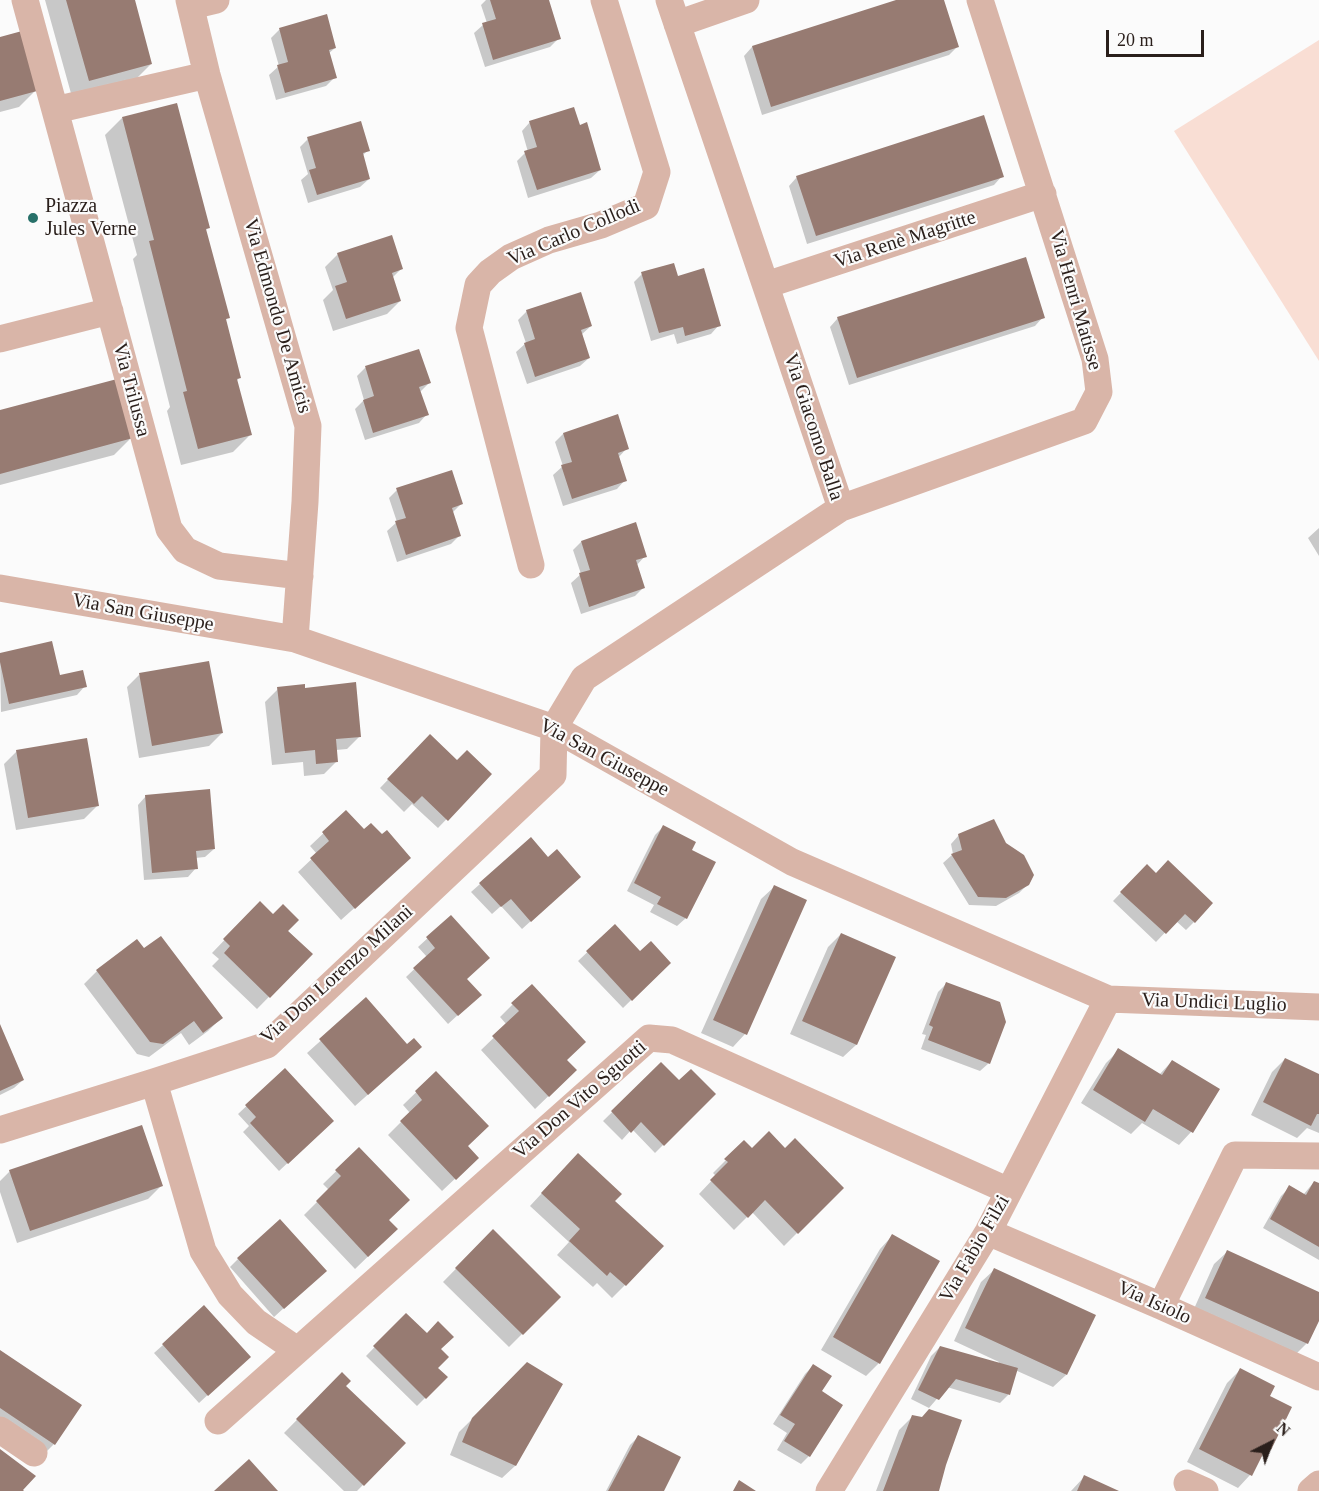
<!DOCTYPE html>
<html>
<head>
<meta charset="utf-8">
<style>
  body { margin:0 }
  #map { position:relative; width:1319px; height:1491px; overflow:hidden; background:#fbfbfb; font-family:Georgia,serif }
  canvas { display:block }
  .north { position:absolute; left:1241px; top:1413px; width:60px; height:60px; -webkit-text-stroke:4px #fbfbfb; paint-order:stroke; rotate:42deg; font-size:16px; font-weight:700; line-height:24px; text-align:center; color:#2a1f1b }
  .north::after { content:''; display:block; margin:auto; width:21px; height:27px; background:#2a1f1b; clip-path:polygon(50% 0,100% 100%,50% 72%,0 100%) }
  .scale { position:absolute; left:1106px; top:30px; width:98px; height:27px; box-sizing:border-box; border:3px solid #2a1f1b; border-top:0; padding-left:8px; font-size:18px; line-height:21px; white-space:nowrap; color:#2a1f1b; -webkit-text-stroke:4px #fbfbfb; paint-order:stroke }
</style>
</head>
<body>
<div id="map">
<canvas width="1319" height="1491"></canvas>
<div class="north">N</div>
<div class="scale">20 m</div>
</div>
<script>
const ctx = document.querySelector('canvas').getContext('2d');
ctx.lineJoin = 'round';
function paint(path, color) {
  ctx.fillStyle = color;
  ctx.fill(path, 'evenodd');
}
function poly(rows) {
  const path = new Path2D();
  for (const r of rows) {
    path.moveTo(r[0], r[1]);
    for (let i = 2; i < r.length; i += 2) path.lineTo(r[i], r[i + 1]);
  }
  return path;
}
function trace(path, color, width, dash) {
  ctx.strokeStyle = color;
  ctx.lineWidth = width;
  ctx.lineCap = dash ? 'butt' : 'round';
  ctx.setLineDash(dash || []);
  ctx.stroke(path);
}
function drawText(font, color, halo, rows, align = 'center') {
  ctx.font = font + ' Georgia,serif';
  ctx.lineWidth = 4.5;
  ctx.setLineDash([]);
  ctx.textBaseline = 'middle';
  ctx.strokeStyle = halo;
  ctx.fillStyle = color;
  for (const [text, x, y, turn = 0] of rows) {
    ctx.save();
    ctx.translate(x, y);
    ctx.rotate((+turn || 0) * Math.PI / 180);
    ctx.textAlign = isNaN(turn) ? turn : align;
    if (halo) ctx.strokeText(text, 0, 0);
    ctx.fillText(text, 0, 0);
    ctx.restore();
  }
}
paint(poly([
  [1319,40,1319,361,1174,131]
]), '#f9ded4');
paint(poly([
  [45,0,133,0,151,64,134,81,72,97],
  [486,0,547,0,559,38,550,47,485,67,474,33,483,25,487,23,481,5],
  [901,0,942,0,958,46,949,55,762,115,744,56,752,47],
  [326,16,335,48,328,54,335,77,326,86,276,100,269,75,279,66,271,38,279,30],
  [0,38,36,90,19,107,0,112],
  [122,118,209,227,205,231,228,317,225,321,239,378,236,382,250,435,233,452,181,465,167,411,170,407,133,259,137,255,105,135],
  [530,122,579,127,600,170,591,178,528,198,517,161,525,153,528,152,522,131],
  [308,139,368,150,362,156,369,179,360,187,308,203,301,180,308,174,300,147],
  [1002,176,994,185,807,244,789,186,797,177],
  [338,254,401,269,392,278,400,301,387,314,333,331,323,300,333,290,325,267],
  [642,274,677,278,719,325,711,334,677,344,674,334,651,341,634,282],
  [527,311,591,326,581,335,589,358,580,366,527,384,516,352,526,343,518,320],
  [1043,317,1035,326,849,385,830,327,838,318],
  [418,350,429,383,420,392,427,414,419,423,365,440,355,409,364,400,357,376,365,368],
  [0,412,131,438,114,455,0,485],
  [563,434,627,448,618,458,625,480,617,489,563,506,553,475,563,466,555,442],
  [397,490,461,504,452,513,459,536,451,544,397,562,387,531,397,522,389,498],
  [1319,528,1319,556,1308,538],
  [581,542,645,556,636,566,643,588,635,596,581,614,571,583,581,574,573,550],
  [0,655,59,677,85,686,77,695,1,712],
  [139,675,222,733,209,746,139,758,127,687],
  [278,689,303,690,360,736,347,749,336,750,337,761,324,774,304,776,303,762,272,765,265,702],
  [430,736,457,762,490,774,438,828,412,804,404,812,380,788],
  [17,751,97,806,84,819,16,830,4,764],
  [146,796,214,849,205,857,195,858,196,868,188,877,144,880,138,805],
  [346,812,397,870,341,920,298,872,317,854,310,846],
  [663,827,690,851,686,918,677,926,650,912,654,905,627,891,655,835],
  [959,835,1028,884,1019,893,996,906,969,905,943,863,953,854,951,844],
  [1147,866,1194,922,1186,930,1176,921,1156,942,1113,901],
  [480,884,571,885,522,929,501,906,492,914,471,892],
  [774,887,745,1034,733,1047,701,1033,761,899],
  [260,903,311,954,257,1009,212,966,219,959,212,953],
  [451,917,471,1003,448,1024,406,977,427,957,418,947],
  [615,926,640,954,669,963,623,1008,578,961],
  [841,934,894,958,856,1045,843,1057,790,1034,828,947],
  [137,941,144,950,221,1018,208,1031,189,1045,181,1033,149,1057,137,1054,84,984,97,971],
  [946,984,989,1063,980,1071,921,1049,926,1035,922,1034,938,992],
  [366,1000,407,1060,355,1106,307,1053],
  [513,1004,565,1060,562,1083,535,1109,481,1050,507,1025,500,1017],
  [0,1028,23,1080,14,1088,0,1095],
  [1119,1050,1159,1075,1172,1061,1218,1090,1191,1132,1179,1145,1142,1123,1131,1134,1081,1103,1106,1063],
  [1285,1059,1319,1076,1319,1133,1307,1128,1297,1138,1251,1115,1272,1072],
  [661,1064,679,1083,714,1094,655,1153,632,1129,622,1140,603,1121],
  [285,1070,324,1129,279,1171,243,1132,249,1126,238,1114],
  [436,1073,466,1147,477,1158,442,1191,388,1135,410,1113,403,1105],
  [744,1142,752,1150,785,1150,842,1188,784,1246,752,1212,734,1230,699,1194,716,1176,713,1173],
  [359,1149,387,1220,383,1242,355,1269,304,1215,329,1190,323,1184],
  [565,1168,613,1202,625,1285,612,1298,597,1283,593,1287,557,1255,569,1242,530,1206],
  [10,1171,161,1186,148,1199,17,1243,0,1192,0,1181],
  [1314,1182,1319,1185,1319,1260,1263,1228,1281,1196,1290,1187,1303,1195],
  [493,1231,559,1297,509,1347,443,1282],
  [892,1236,879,1363,866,1376,821,1350,880,1249],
  [1227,1252,1319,1293,1319,1317,1307,1343,1294,1356,1193,1311,1214,1264],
  [238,1259,316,1279,274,1317,230,1267],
  [994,1270,1066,1375,1053,1387,1015,1370,1008,1395,1000,1403,947,1387,929,1408,911,1399,931,1356,940,1347,998,1364,999,1362,954,1341,981,1282],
  [406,1315,439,1349,436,1368,446,1377,417,1406,366,1356],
  [163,1345,240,1365,199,1403,154,1353],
  [0,1352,80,1406,54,1444,41,1457,0,1430],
  [528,1364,515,1466,502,1478,450,1455,459,1432],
  [813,1366,820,1392,809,1456,801,1464,777,1450,787,1433,773,1424,805,1374],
  [1240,1370,1269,1449,1258,1460,1250,1475,1238,1488,1187,1462,1227,1383],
  [342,1374,344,1386,404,1443,357,1491,344,1491,284,1433],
  [912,1417,945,1464,938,1491,876,1491,899,1430],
  [638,1437,662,1491,606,1491,630,1445],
  [1084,1477,1116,1491,1071,1491]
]), '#0003');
paint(poly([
  [66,0,135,0,152,64,89,81],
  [490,0,549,0,561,39,493,60,482,23,496,19],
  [896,0,944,0,959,47,771,107,752,46],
  [327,14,336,48,329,50,337,78,285,93,277,65,288,62,279,28],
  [22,31,37,91,0,101,0,37],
  [177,103,210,228,206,229,230,318,226,319,241,378,237,379,252,435,198,449,183,392,187,391,149,241,154,240,122,117],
  [574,107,580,125,587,122,601,170,537,190,524,151,537,147,529,121],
  [984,115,1004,177,816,236,796,176],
  [361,121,370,151,363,153,370,179,317,195,309,170,316,168,307,137],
  [392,235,403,269,392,273,401,301,346,319,335,286,347,282,337,253],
  [1026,257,1045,318,857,378,837,317],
  [674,263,678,276,704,268,721,326,685,336,683,327,659,333,641,272],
  [581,292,592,326,581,330,590,358,535,377,524,343,535,339,526,310],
  [419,349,431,383,419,387,429,415,373,433,363,400,374,396,365,366],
  [117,379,133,438,0,474,0,410],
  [618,414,629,449,618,453,627,481,572,499,561,465,572,462,563,433],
  [452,470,463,504,452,508,461,536,406,555,395,521,406,518,396,488],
  [636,522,647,557,636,560,645,588,589,607,579,573,590,570,581,541],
  [52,641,60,675,83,670,87,687,9,704,0,662,0,653],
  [209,661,223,733,152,746,139,673],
  [356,682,361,737,336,739,338,762,316,764,315,750,285,753,277,687,305,684,305,688],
  [430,734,457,760,467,750,492,774,448,821,422,796,414,804,387,779],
  [87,738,99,806,28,818,16,750],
  [210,789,215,849,196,851,198,869,152,873,145,795],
  [346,810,364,829,371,823,382,834,387,830,411,858,355,909,310,858,329,841,322,832],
  [994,819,1006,843,1024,855,1034,875,1029,885,1006,898,978,897,951,854,962,850,958,834],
  [663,825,696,842,692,850,716,862,687,919,657,904,661,897,634,883],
  [531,837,548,857,557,849,581,877,531,922,511,899,501,907,479,883],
  [1168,860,1213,903,1195,923,1185,914,1166,934,1120,892,1147,864,1156,873],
  [774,885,807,900,747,1035,713,1020],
  [260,901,273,914,283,904,299,920,288,931,313,954,270,998,224,953,230,946,223,939],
  [451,915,490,958,467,979,482,995,458,1016,413,968,435,948,426,937],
  [615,924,640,951,651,941,671,963,632,1001,586,951],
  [841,933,896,957,857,1045,802,1021],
  [161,936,223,1018,203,1033,194,1021,163,1044,150,1042,96,970,137,939,144,948],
  [946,982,1000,1002,1006,1022,990,1064,928,1040,933,1027,929,1025],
  [532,984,586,1042,567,1060,577,1070,549,1097,492,1036,519,1011,511,1003],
  [366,997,407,1044,414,1038,422,1047,368,1095,319,1039],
  [0,1024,24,1080,0,1091],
  [1118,1048,1162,1075,1172,1060,1220,1089,1193,1133,1153,1109,1145,1122,1093,1090],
  [1285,1058,1319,1074,1319,1114,1317,1114,1311,1126,1263,1102],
  [661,1062,679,1080,691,1069,716,1094,664,1146,641,1122,631,1133,611,1111],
  [285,1068,334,1121,288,1164,250,1123,256,1117,245,1105],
  [436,1071,489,1126,468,1146,479,1158,456,1180,400,1121,422,1100,415,1091],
  [142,1125,163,1186,30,1231,9,1170],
  [769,1131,785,1148,795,1138,844,1188,798,1234,765,1200,748,1218,710,1180,728,1162,724,1159,744,1140,752,1148],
  [359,1147,410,1200,389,1220,398,1229,368,1257,316,1201,341,1176,335,1170],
  [578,1153,622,1194,615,1201,664,1246,626,1286,610,1272,607,1276,569,1241,580,1229,541,1193],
  [1314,1181,1319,1183,1319,1247,1270,1219,1289,1185,1306,1195],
  [280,1219,327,1271,284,1309,237,1258],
  [493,1229,561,1297,523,1335,455,1268],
  [892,1234,940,1261,880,1364,833,1337],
  [1227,1250,1319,1292,1319,1321,1308,1344,1205,1298],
  [994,1268,1096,1315,1067,1375,965,1328],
  [204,1305,251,1357,208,1396,162,1344],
  [406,1313,427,1333,438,1321,454,1337,441,1349,449,1357,438,1368,448,1377,426,1399,373,1346],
  [940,1346,1018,1368,1010,1395,956,1379,939,1400,918,1390],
  [0,1350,82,1405,55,1445,0,1408],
  [527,1362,563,1384,516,1466,462,1442,472,1418],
  [813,1364,832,1376,822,1391,843,1405,810,1457,784,1441,795,1424,780,1415],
  [1240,1368,1275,1386,1270,1396,1292,1407,1271,1450,1266,1448,1252,1476,1199,1449],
  [342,1372,351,1381,346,1386,406,1443,364,1486,296,1419],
  [929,1409,962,1420,946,1465,939,1491,883,1491,912,1415,922,1417],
  [638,1435,681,1457,664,1491,608,1491],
  [0,1449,36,1476,23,1490,24,1491,0,1491],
  [249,1459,278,1491,214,1491],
  [1084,1475,1119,1491,1077,1491],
  [739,1480,756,1491,733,1491]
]), '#977b72');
trace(poly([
  [25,0,169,529,185,550,219,566,300,576],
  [189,0,207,75,308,426,305,502,295,639],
  [669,0,841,508],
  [191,6,216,0],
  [677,24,746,0],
  [55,110,207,75],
  [766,285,1043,194],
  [0,339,110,311],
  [531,565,469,328,478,285,490,272,511,257,549,240,601,225,646,206,657,172,604,0],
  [0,588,295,639,554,728,792,862,1108,999,1319,1007],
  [154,1082,203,1251,230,1295,256,1322,297,1350],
  [0,1130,154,1082,267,1045,553,775,554,728,584,678,841,508,1084,421,1099,392,1095,359,980,0],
  [988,1232,1161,1306,1319,1377],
  [1161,1306,1235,1155,1319,1156],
  [218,1421,649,1038,672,1040,1009,1191],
  [0,1430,34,1453],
  [1187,1483,1205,1491],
  [829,1491,988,1232,1108,999],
  [1311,1491,1319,1484]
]), '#d9b5a8', 27);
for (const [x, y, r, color] of [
  [33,218,6,"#277069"]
]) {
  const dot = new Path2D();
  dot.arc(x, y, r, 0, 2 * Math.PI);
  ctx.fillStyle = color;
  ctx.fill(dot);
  trace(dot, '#fbfbfb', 2);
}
drawText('20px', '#2a1f1b', '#fbfbfb', [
  ["Piazza",45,207],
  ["Jules Verne",45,230]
], 'left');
drawText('20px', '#2a1f1b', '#fbfbfb', [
  ["Via Carlo Collodi",574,233,-23],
  ["Via Renè Magritte",905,240,-18],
  ["Via Henri Matisse",1075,300,74],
  ["Via Edmondo De Amicis",277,316,74],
  ["Via Trilussa",131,390,75],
  ["Via Giacomo Balla",813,427,72],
  ["Via San Giuseppe",143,613,10],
  ["Via San Giuseppe",604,758,28],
  ["Via Don Lorenzo Milani",337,975,-42],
  ["Via Undici Luglio",1214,1003,2],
  ["Via Don Vito Sguotti",580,1100,-41],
  ["Via Fabio Filzi",975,1249,-60],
  ["Via Isiolo",1154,1303,24]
]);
</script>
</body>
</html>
